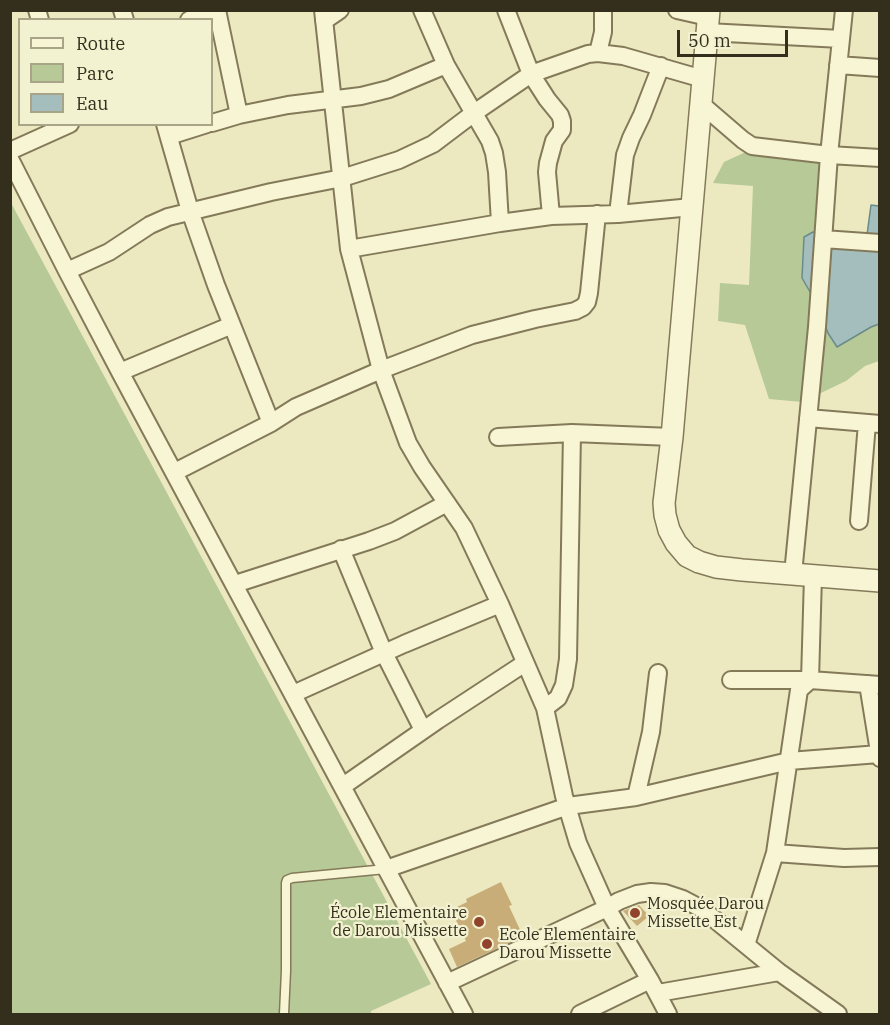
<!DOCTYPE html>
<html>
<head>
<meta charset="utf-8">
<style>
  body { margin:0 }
  #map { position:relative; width:890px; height:1025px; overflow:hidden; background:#ece9c1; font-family:"IBM Plex Serif",serif }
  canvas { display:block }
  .frame { position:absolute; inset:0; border:12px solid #342e1d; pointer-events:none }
  .legend { position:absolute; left:18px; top:18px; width:195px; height:108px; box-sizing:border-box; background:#f3f2d0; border:2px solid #a7a488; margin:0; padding:8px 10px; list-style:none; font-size:18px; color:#342e1d }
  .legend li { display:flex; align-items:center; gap:12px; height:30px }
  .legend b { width:30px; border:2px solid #a7a488 }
  .scale { position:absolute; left:677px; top:30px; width:111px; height:27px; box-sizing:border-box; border:3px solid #342e1d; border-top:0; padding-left:8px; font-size:18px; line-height:21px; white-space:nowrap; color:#342e1d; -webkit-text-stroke:4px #f3f2d0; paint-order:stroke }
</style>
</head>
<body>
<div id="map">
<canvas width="890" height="1025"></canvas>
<div class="frame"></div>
<ul class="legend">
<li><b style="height:8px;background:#f7f5d4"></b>Route</li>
<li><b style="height:16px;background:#b6c996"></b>Parc</li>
<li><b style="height:16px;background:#a3bebd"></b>Eau</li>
</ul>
<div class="scale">50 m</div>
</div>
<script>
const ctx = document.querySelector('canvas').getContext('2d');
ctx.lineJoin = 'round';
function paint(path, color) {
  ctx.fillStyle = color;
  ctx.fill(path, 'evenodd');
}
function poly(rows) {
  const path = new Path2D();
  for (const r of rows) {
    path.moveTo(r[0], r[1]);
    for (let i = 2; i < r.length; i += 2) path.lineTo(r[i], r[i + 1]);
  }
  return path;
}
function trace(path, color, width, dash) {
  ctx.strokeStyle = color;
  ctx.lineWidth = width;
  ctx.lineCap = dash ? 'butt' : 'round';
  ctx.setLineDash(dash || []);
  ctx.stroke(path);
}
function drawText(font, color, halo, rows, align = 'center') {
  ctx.font = font + ' "IBM Plex Serif",serif';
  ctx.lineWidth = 4.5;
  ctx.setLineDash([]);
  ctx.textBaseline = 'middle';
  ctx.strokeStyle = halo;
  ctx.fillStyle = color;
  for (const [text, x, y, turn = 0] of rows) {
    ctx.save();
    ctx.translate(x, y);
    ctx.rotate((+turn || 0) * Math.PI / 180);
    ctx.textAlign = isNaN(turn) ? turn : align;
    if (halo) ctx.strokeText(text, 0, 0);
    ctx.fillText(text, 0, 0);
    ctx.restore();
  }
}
paint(poly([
  [748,151,837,162,828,237,866,242,871,205,879,206,879,361,865,366,846,381,802,402,769,399,745,325,718,321,720,283,749,285,753,186,713,183,724,162],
  [10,201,431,984,371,1011,371,1014,11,1014]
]), '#b6c996');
const water = poly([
  [871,205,879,206,879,324,871,327,837,347,828,333,817,304,802,278,804,237,813,232,828,238,866,242,871,205]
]);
paint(water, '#a3bebd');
trace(water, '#6b8b8b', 1.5);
paint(poly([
  [501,882,512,905,509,906,523,936,457,967,449,949,466,941,451,910,467,902,466,899],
  [639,905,649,916,637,926,623,911]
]), '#c8ad78');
const service = poly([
  [284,1014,286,971,286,883,287,880,292,878,386,869]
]);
const minor = poly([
  [37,10,40,20],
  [122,10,125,20],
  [217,10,239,115],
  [323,10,349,249,381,370,408,443,422,467,464,528,500,604,545,708,564,796,578,843,607,908,650,980,668,1014],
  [422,10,446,65,490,141,494,153,497,172,500,223],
  [506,10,531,74,547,99,560,115,562,121,562,130,554,141,548,163,547,172,551,216],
  [677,10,708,17],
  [189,20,211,10],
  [324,21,340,10],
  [707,32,841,39],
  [598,53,603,32,603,10],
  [838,65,880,68],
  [700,103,743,140,752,146,829,155,880,158],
  [212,123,239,115,288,105,361,96,389,89,446,65],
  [165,124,190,211,216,285,271,423],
  [169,136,207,124],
  [10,151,70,124],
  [10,159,67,271,120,372,464,1014],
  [618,214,625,155,631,138,642,115,661,66],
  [823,239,880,243],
  [349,249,500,223,551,216,618,214,692,207],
  [67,271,109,252,150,225,168,217,271,192,342,178,399,160,433,144,474,113,531,74,588,54,598,53,623,56,703,79],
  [120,372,232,325],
  [808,418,880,424],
  [498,437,572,433,672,437],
  [175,472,271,423,296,407,381,370,472,335,535,319,575,311,583,307,587,302,589,293,597,214],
  [859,521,867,423],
  [341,549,384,653,423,730],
  [793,574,817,327,829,155,844,10],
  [235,584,369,541,395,531,447,503],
  [731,680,810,680,880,685],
  [868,684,880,758],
  [293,694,404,644,500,604],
  [545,708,558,698,564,685,568,659,572,433],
  [343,786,438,720,525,663],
  [636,797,651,732,658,673],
  [775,853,844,858,880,857],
  [386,869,568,806,636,797,789,761,879,754],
  [746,945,775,853,799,690,810,680,813,576],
  [447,983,607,908,619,901,637,894,651,892,665,893,683,899,702,909,779,972,838,1014],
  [658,993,779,972],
  [580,1014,650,980]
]);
const tertiary = poly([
  [709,10,672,437,664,503,665,515,669,530,676,543,687,556,699,562,716,567,742,570,880,581]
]);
trace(service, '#847a59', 11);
trace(minor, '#847a59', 20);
trace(tertiary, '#847a59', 24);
trace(service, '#f7f5d4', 8);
trace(minor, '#f7f5d4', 16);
trace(tertiary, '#f7f5d4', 21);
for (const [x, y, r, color] of [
  [635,913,6,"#90442c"],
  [479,922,6,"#90442c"],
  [487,944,6,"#90442c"]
]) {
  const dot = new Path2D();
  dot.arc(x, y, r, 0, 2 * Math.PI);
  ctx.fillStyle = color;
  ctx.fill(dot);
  trace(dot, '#f3f2d0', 2);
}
drawText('16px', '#342e1d', '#f3f2d0', [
  ["Mosquée Darou",647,904],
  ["Missette Est",647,922],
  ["École Elementaire",467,913,"right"],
  ["de Darou Missette",467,931,"right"],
  ["Ecole Elementaire",499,935],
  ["Darou Missette",499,953]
], 'left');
</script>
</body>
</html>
